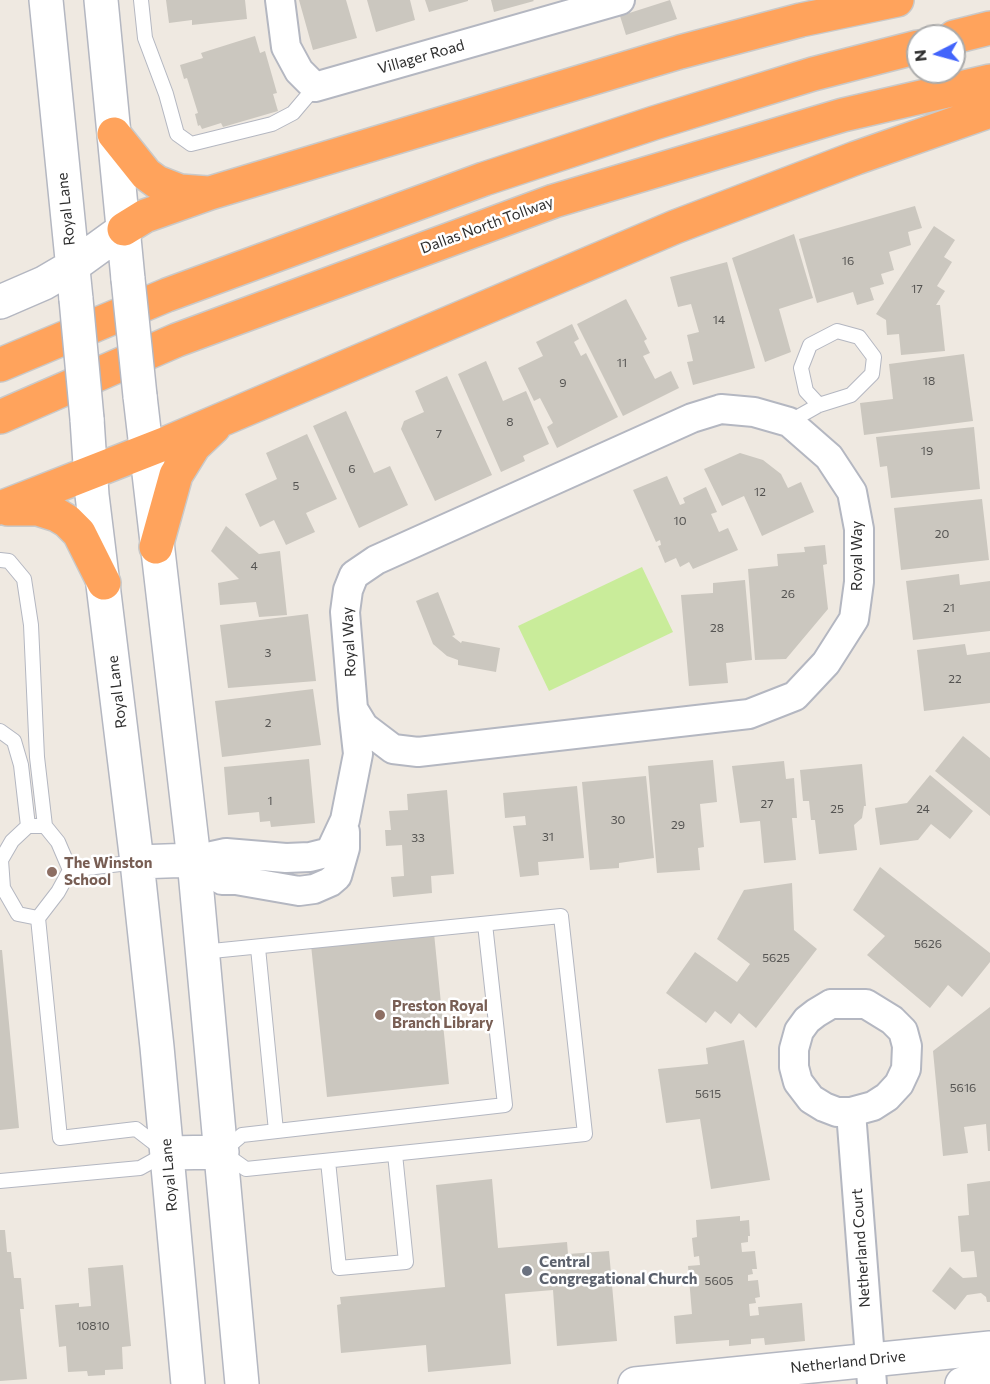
<!DOCTYPE html>
<html>
<head>
<meta charset="utf-8">
<style>
  body { margin:0 }
  #map { position:relative; width:990px; height:1384px; overflow:hidden; background:#efe9e1; font-family:Commissioner,sans-serif }
  canvas { display:block }
  .north { position:absolute; left:906px; top:24px; width:60px; height:60px; box-sizing:border-box; background:#fff; border:2px solid #ababab; border-radius:50%; rotate:264deg; font-size:16px; font-weight:700; line-height:24px; text-align:center; color:#2e2e2e }
  .north::after { content:''; display:block; margin:auto; width:21px; height:27px; background:#4264fb; clip-path:polygon(50% 0,100% 100%,50% 72%,0 100%) }
</style>
</head>
<body>
<div id="map">
<canvas width="990" height="1384"></canvas>
<div class="north">N</div>
</div>
<script>
const ctx = document.querySelector('canvas').getContext('2d');
ctx.lineJoin = 'round';
function paint(path, color) {
  ctx.fillStyle = color;
  ctx.fill(path, 'evenodd');
}
function poly(rows) {
  const path = new Path2D();
  for (const r of rows) {
    path.moveTo(r[0], r[1]);
    for (let i = 2; i < r.length; i += 2) path.lineTo(r[i], r[i + 1]);
  }
  return path;
}
function trace(path, color, width, dash) {
  ctx.strokeStyle = color;
  ctx.lineWidth = width;
  ctx.lineCap = dash ? 'butt' : 'round';
  ctx.setLineDash(dash || []);
  ctx.stroke(path);
}
function drawText(font, color, halo, rows, align = 'center') {
  ctx.font = font + ' Commissioner,sans-serif';
  ctx.lineWidth = 5;
  ctx.setLineDash([]);
  ctx.textBaseline = 'middle';
  ctx.strokeStyle = halo;
  ctx.fillStyle = color;
  for (const [text, x, y, turn = 0] of rows) {
    ctx.save();
    ctx.translate(x, y);
    ctx.rotate((+turn || 0) * Math.PI / 180);
    ctx.textAlign = isNaN(turn) ? turn : align;
    if (halo) ctx.strokeText(text, 0, 0);
    ctx.fillText(text, 0, 0);
    ctx.restore();
  }
}
paint(poly([
  [642,567,673,632,549,691,518,626]
]), '#c9ec9a');
paint(poly([
  [166,0,245,0,247,19,192,25,192,20,169,23],
  [299,0,346,0,357,38,313,50],
  [367,0,410,0,415,20,376,32],
  [425,0,468,0,468,1,429,12],
  [491,0,533,0,534,1,494,12],
  [670,0,677,19,626,35,620,16],
  [255,36,260,53,265,51,277,93,273,94,278,111,223,127,221,123,202,129,200,125,198,126,195,114,198,113,187,78,184,79,180,65,203,58,201,53],
  [915,206,922,228,908,232,911,245,889,252,894,270,881,274,884,284,870,288,874,300,857,305,853,292,817,303,799,239],
  [934,226,955,240,944,257,952,262,937,286,945,291,936,305,940,305,945,351,901,355,899,334,887,335,886,320,876,314],
  [794,234,813,298,779,309,791,352,765,362,732,258],
  [727,262,755,368,693,385,687,362,693,361,687,335,699,332,691,304,678,307,670,277],
  [626,299,647,339,644,341,650,353,643,356,655,379,671,371,679,388,623,416,577,324],
  [572,324,579,339,574,342,581,356,586,353,618,417,557,448,547,427,553,423,540,398,534,401,518,368,543,356,536,342],
  [964,354,973,421,864,435,860,403,893,399,889,364],
  [486,361,503,401,526,391,549,444,523,456,525,461,501,472,458,374],
  [447,376,492,475,435,501,401,429,404,421,424,412,415,391],
  [346,411,374,473,390,466,408,505,359,528,313,426],
  [974,427,980,489,891,498,887,466,880,467,876,437],
  [307,434,337,499,306,513,315,532,286,545,274,520,260,527,245,494,277,479,266,453],
  [740,453,763,460,781,474,788,488,801,482,814,512,762,536,744,496,722,506,704,469],
  [667,476,680,505,685,503,683,498,706,487,717,512,711,514,719,532,728,528,738,550,693,569,689,562,680,567,676,558,665,563,658,546,661,545,660,540,656,542,633,490],
  [982,499,989,560,901,570,894,508],
  [226,526,259,554,280,551,287,615,259,617,256,602,220,605,218,583,239,579,211,551],
  [825,545,827,564,823,565,828,609,786,659,755,660,748,569,778,566,777,554,805,552,804,547],
  [959,574,960,585,990,581,990,631,913,640,906,581],
  [745,580,752,660,726,663,728,683,689,686,681,595,713,593,713,583],
  [438,592,455,635,452,636,461,643,462,641,500,648,496,672,458,665,458,660,447,656,433,644,416,601],
  [308,614,316,681,228,688,220,625],
  [965,644,967,655,990,652,990,703,924,711,917,650],
  [313,689,321,745,222,757,215,701],
  [963,736,990,758,990,816,935,771],
  [309,759,315,823,271,827,270,821,260,822,259,812,228,815,224,767],
  [713,760,717,802,700,804,704,847,698,848,700,870,657,873,648,766],
  [784,761,786,779,794,778,797,818,792,818,796,860,764,863,760,821,740,823,732,766],
  [862,764,866,806,864,806,862,818,854,825,857,850,819,854,815,820,811,820,809,801,803,801,800,770],
  [930,775,973,811,950,839,931,824,918,840,880,845,875,808,907,803],
  [646,776,654,858,619,863,619,868,590,870,582,782],
  [577,786,584,858,538,862,539,875,520,877,513,826,526,825,525,816,505,818,503,793],
  [447,790,454,874,431,876,432,893,393,897,391,877,404,876,402,845,386,846,385,830,391,830,389,811,408,810,407,794],
  [880,867,990,953,990,962,962,997,948,985,930,1008,867,955,885,936,853,910],
  [792,883,794,930,817,949,756,1028,739,1013,731,1024,715,1011,706,1023,666,993,695,952,737,982,750,964,717,939,744,890],
  [434,933,449,1084,327,1097,311,945],
  [0,950,2,950,19,1128,0,1130],
  [990,1007,990,1151,988,1151,986,1124,964,1127,968,1153,943,1156,933,1051],
  [744,1040,770,1180,711,1189,700,1119,666,1123,658,1069,708,1064,706,1048],
  [492,1179,498,1248,567,1242,568,1254,609,1251,617,1341,557,1346,553,1290,505,1294,511,1364,428,1372,426,1345,341,1353,337,1305,341,1304,340,1297,445,1287,436,1185],
  [990,1181,990,1302,987,1302,986,1297,981,1293,967,1295,955,1310,932,1291,950,1267,963,1278,977,1277,974,1251,961,1252,958,1216,969,1215,967,1184],
  [740,1216,740,1221,749,1220,750,1236,748,1236,748,1242,741,1243,742,1252,755,1251,757,1269,752,1269,753,1274,748,1275,748,1281,758,1280,760,1297,755,1298,756,1303,749,1304,750,1316,759,1315,758,1307,802,1303,805,1341,765,1345,764,1338,751,1339,751,1344,729,1346,729,1340,676,1344,674,1316,692,1314,688,1266,700,1265,699,1256,694,1257,692,1238,697,1237,696,1220],
  [0,1230,5,1230,7,1252,11,1252,14,1278,21,1278,24,1309,20,1309,27,1379,0,1381],
  [123,1265,131,1346,122,1347,123,1369,105,1370,105,1375,88,1376,87,1371,68,1372,66,1346,59,1347,55,1305,79,1303,79,1307,91,1306,88,1268]
]), '#cbc7bf');
const service = poly([
  [141,0,145,38,166,94,177,134,191,144,272,124,293,113,315,87],
  [789,422,819,405,851,395,872,374,874,357,859,337,837,331,810,345,801,368,806,391,819,405],
  [0,560,9,561,24,579,31,625,37,757,45,826],
  [0,731,14,741,21,765,28,826],
  [70,870,137,862],
  [38,918,18,914,3,888,1,860,12,841,28,826,45,826,58,842,70,870],
  [258,948,276,1131],
  [202,952,561,916,585,1134,246,1169,222,1152,242,1135,505,1105,485,924],
  [328,1161,339,1268,406,1262,395,1154],
  [0,1181,140,1168,167,1153,136,1129,60,1138,38,918,58,892,70,870]
]);
const minor = poly([
  [280,0,286,47,299,71,315,87,620,0],
  [721,409,754,412,789,422,829,457,852,492,859,529,859,582,854,619,826,663,795,696,749,714,418,752,393,749,364,727,353,709,345,612,348,590,354,575,376,560,692,418,721,409],
  [194,860,226,853,286,858,310,857,330,852,345,820,358,754,353,709],
  [194,860,222,880,236,880,299,891,314,889,330,882,337,876,345,848,345,832],
  [831,1004,866,1004,892,1020,903,1031,907,1046,906,1069,899,1084,887,1097,873,1106,851,1112,837,1112,824,1107,811,1099,798,1082,794,1067,794,1049,799,1031,807,1020,816,1013,831,1004],
  [851,1112,872,1384]
]);
const tertiary = poly([
  [635,1384,990,1348],
  [962,1384,990,1381]
]);
const secondary = poly([
  [46,0,76,299],
  [101,0,128,279],
  [0,302,44,283,73,266,124,229],
  [140,396,194,860,242,1384],
  [87,419,92,495,137,862,157,1047,188,1384],
  [137,862,194,860],
  [167,1153,222,1152]
]);
const motorway = poly([
  [954,37,990,28],
  [114,134,146,174,157,182,180,191,208,193],
  [124,229,145,216,210,193,680,52,801,20,897,0],
  [0,365,167,295,484,179,654,123,813,74,918,47],
  [0,417,177,340,554,201,843,115,990,81],
  [0,508,169,442,675,227,856,158,990,111],
  [8,509,38,509,57,515,67,521,79,533,104,583],
  [156,547,176,475,194,446,214,427]
]);
trace(service, '#b4b7c1', 16);
trace(minor, '#b4b7c1', 32);
trace(tertiary, '#b4b7c1', 36);
trace(secondary, '#b4b7c1', 36);
trace(motorway, '#c9c9c9', 36);
trace(service, '#fff', 14);
trace(minor, '#fff', 28);
trace(tertiary, '#fff', 33);
trace(secondary, '#fff', 33);
trace(motorway, '#ffa35c', 33);
const secondaryBridge = poly([
  [128,279,140,396],
  [76,299,87,419]
]);
trace(secondaryBridge, '#b4b7c1', 36, []);
trace(secondaryBridge, '#fff', 33);
for (const [x, y, r, color] of [
  [52,872,6,"#8d6e63"],
  [380,1015,6,"#8d6e63"],
  [527,1271,6,"#6b7280"]
]) {
  const dot = new Path2D();
  dot.arc(x, y, r, 0, 2 * Math.PI);
  ctx.fillStyle = color;
  ctx.fill(dot);
  trace(dot, '#fff', 2);
}
drawText('12px', '#555452', null, [
  ["16",848,261],
  ["17",917,289],
  ["14",719,320],
  ["11",622,363],
  ["18",929,381],
  ["9",563,383],
  ["8",510,422],
  ["7",439,434],
  ["19",927,451],
  ["6",352,469],
  ["5",296,486],
  ["12",760,492],
  ["10",680,521],
  ["20",942,534],
  ["4",254,566],
  ["26",788,594],
  ["21",949,608],
  ["28",717,628],
  ["3",268,653],
  ["22",955,679],
  ["2",268,723],
  ["1",270,801],
  ["27",767,804],
  ["25",837,809],
  ["24",923,809],
  ["30",618,820],
  ["29",678,825],
  ["31",548,837],
  ["33",418,838],
  ["5626",928,944],
  ["5625",776,958],
  ["5616",963,1088],
  ["5615",708,1094],
  ["5605",719,1281],
  ["10810",93,1326]
]);
drawText('15px', '#2e2e2e', '#fff', [
  ["Villager Road",421,57,-16],
  ["Royal Lane",66,209,-96],
  ["Dallas North Tollway",487,225,-20],
  ["Royal Way",857,556,-90],
  ["Royal Way",349,642,-93],
  ["Royal Lane",117,692,-97],
  ["Royal Lane",169,1175,-95],
  ["Netherland Court",861,1248,-94],
  ["Netherland Drive",848,1362,-6]
]);
drawText('bold 15px', '#785e54', '#fff', [
  ["The Winston",64,863],
  ["School",64,880],
  ["Preston Royal",392,1006],
  ["Branch Library",392,1023]
], 'left');
drawText('bold 15px', '#5b616d', '#fff', [
  ["Central",539,1262],
  ["Congregational Church",539,1279]
], 'left');
</script>
</body>
</html>
